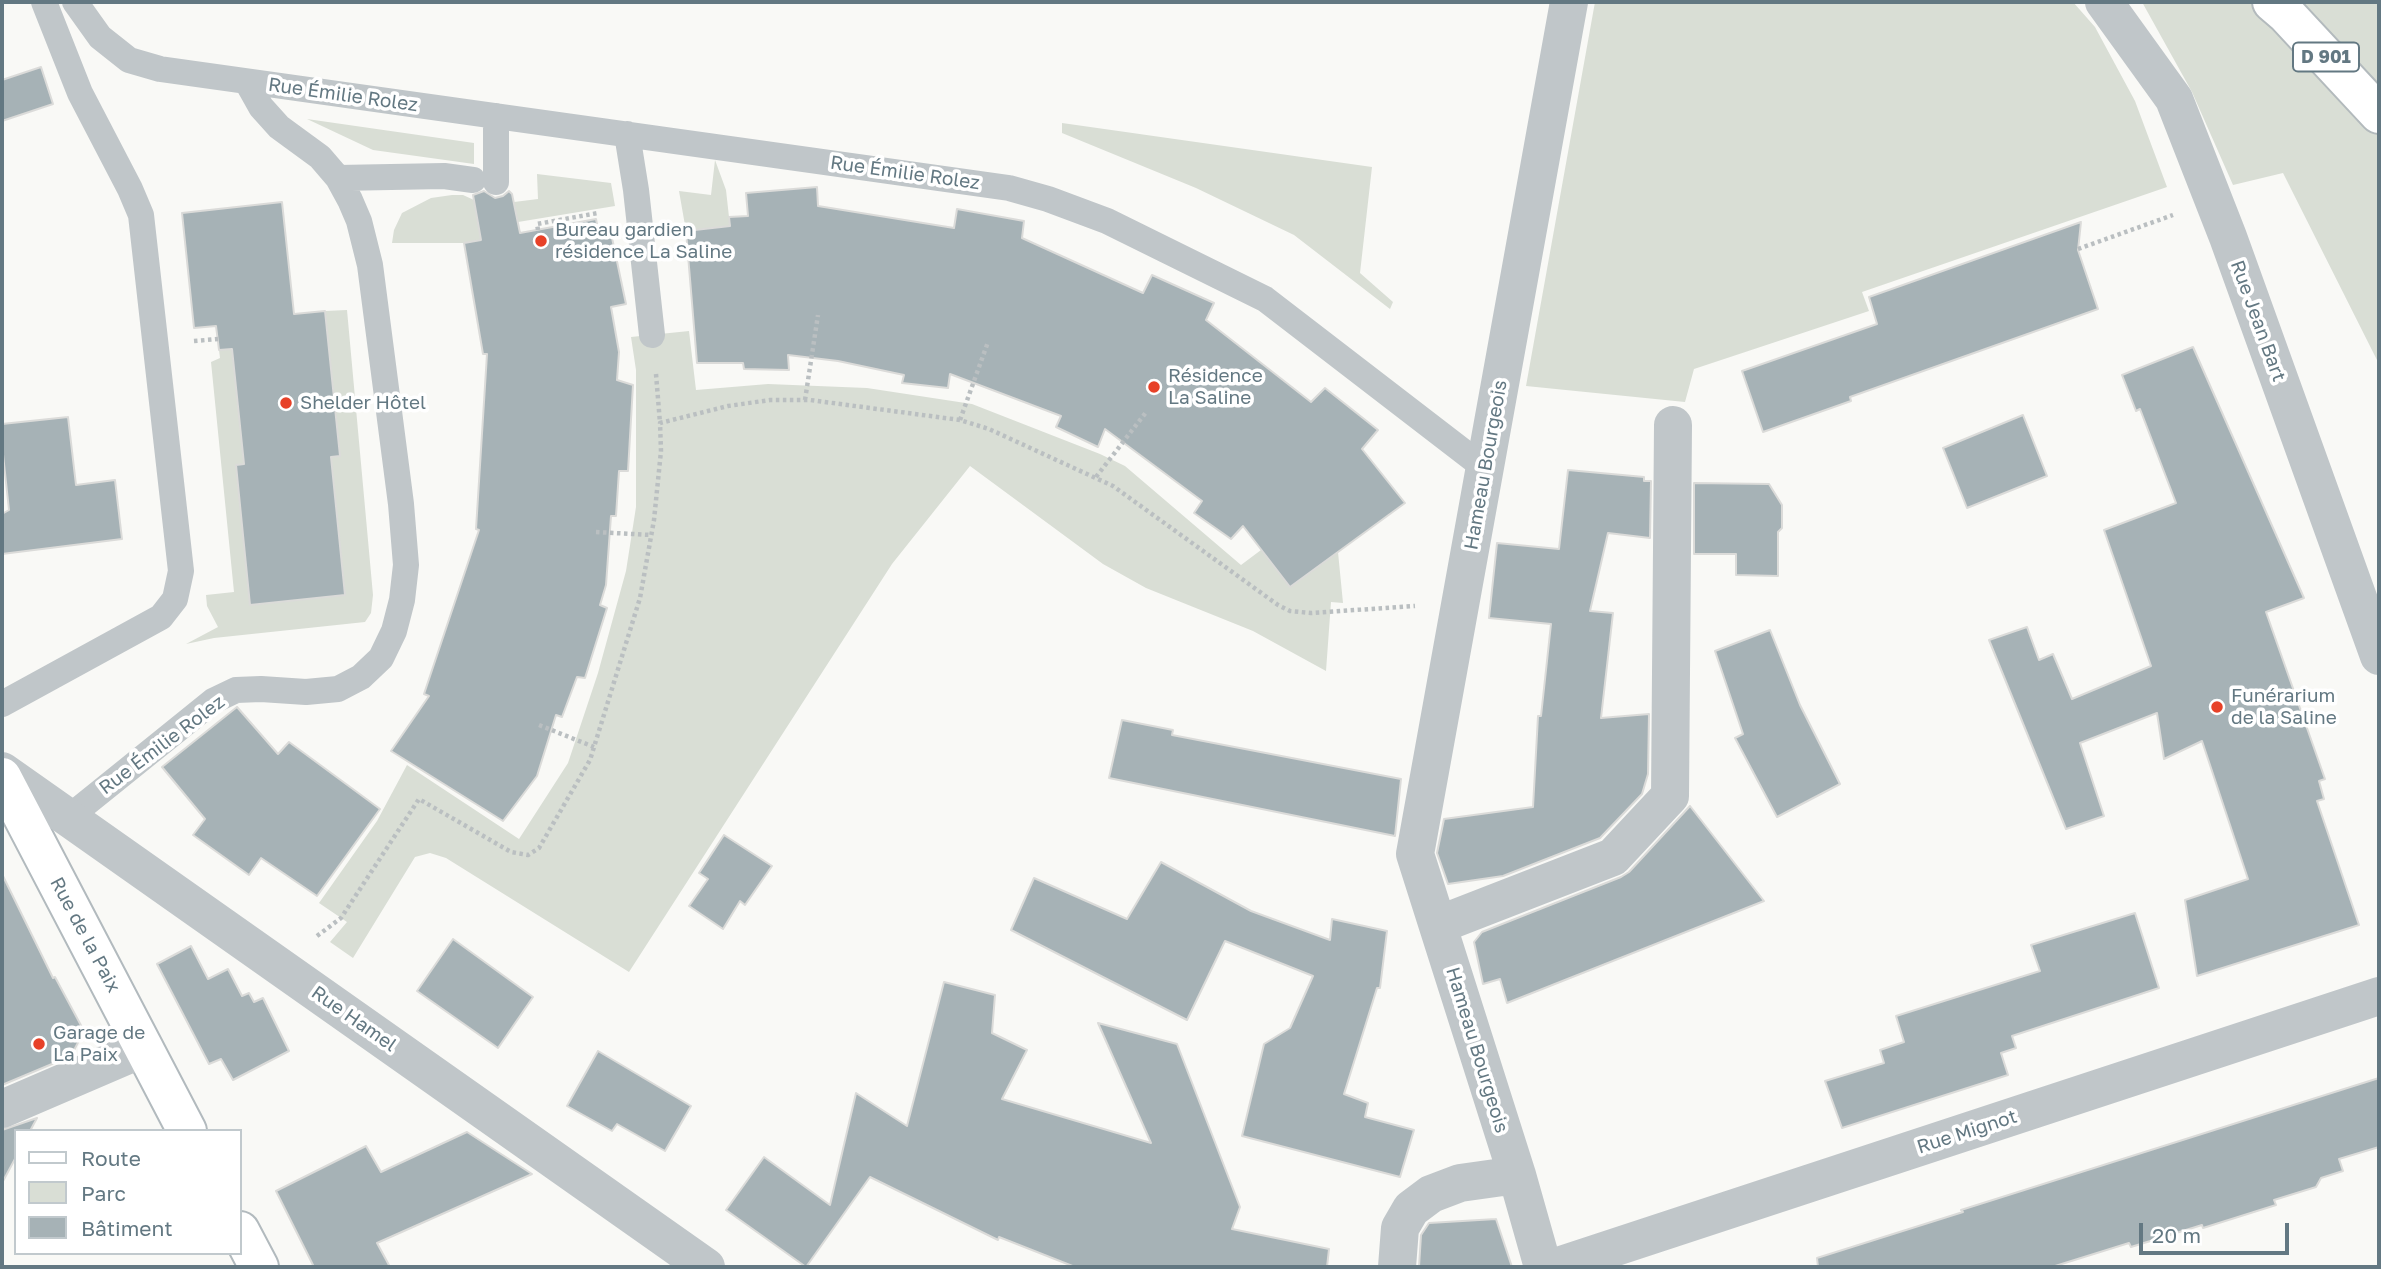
<!DOCTYPE html>
<html>
<head>
<meta charset="utf-8">
<style>
  body { margin:0 }
  #map { position:relative; width:2381px; height:1269px; overflow:hidden; background:#f9f9f6; font-family:"Golos Text",sans-serif }
  canvas { display:block }
  .frame { position:absolute; inset:0; border:4px solid #637882; pointer-events:none }
  .legend { position:absolute; left:14px; top:1129px; width:228px; height:126px; box-sizing:border-box; background:#fff; border:2px solid #c1c9cd; margin:0; padding:9px 12px; list-style:none; font-size:21px; color:#637882 }
  .legend li { display:flex; align-items:center; gap:14px; height:35px }
  .legend b { width:35px; border:2px solid #c1c9cd }
  .scale { position:absolute; left:2139px; top:1223px; width:150px; height:32px; box-sizing:border-box; border:4px solid #637882; border-top:0; padding-left:9px; font-size:21px; line-height:24px; white-space:nowrap; color:#637882; -webkit-text-stroke:5px #fff; paint-order:stroke }
</style>
</head>
<body>
<div id="map">
<canvas width="2381" height="1269"></canvas>
<div class="frame"></div>
<ul class="legend">
<li><b style="height:9px;background:#fff"></b>Route</li>
<li><b style="height:19px;background:#d9ded5"></b>Parc</li>
<li><b style="height:19px;background:#a6b2b6"></b>Bâtiment</li>
</ul>
<div class="scale">20 m</div>
</div>
<script>
const ctx = document.querySelector('canvas').getContext('2d');
ctx.lineJoin = 'round';
function paint(path, color) {
  ctx.fillStyle = color;
  ctx.fill(path, 'evenodd');
}
function poly(rows) {
  const path = new Path2D();
  for (const r of rows) {
    path.moveTo(r[0], r[1]);
    for (let i = 2; i < r.length; i += 2) path.lineTo(r[i], r[i + 1]);
  }
  return path;
}
function trace(path, color, width, dash) {
  ctx.strokeStyle = color;
  ctx.lineWidth = width;
  ctx.lineCap = dash ? 'butt' : 'round';
  ctx.setLineDash(dash || []);
  ctx.stroke(path);
}
function drawText(font, color, halo, rows, align = 'center') {
  ctx.font = font + ' "Golos Text",sans-serif';
  ctx.lineWidth = 7;
  ctx.setLineDash([]);
  ctx.textBaseline = 'middle';
  ctx.strokeStyle = halo;
  ctx.fillStyle = color;
  for (const [text, x, y, turn = 0] of rows) {
    ctx.save();
    ctx.translate(x, y);
    ctx.rotate((+turn || 0) * Math.PI / 180);
    ctx.textAlign = isNaN(turn) ? turn : align;
    if (halo) ctx.strokeText(text, 0, 0);
    ctx.fillText(text, 0, 0);
    ctx.restore();
  }
}
paint(poly([
  [1595,2,2073,2,2095,27,2135,101,2167,187,1862,292,1869,311,1694,369,1685,402,1526,386],
  [2142,2,2379,2,2379,364,2283,173,2233,185,2192,92],
  [307,119,474,143,474,164,373,150],
  [1062,123,1372,167,1360,273,1393,302,1390,309,1294,235,1196,188,1062,133],
  [715,160,726,190,730,226,686,231,679,191,711,195],
  [537,174,611,183,615,206,518,222,514,202,538,199],
  [452,195,463,195,474,200,481,240,464,243,392,243,394,230,402,213,431,198],
  [347,310,373,595,371,613,365,622,214,638,186,644,218,627,207,606,206,595,234,592,211,362,220,358,219,350,232,349,244,464,236,465,250,605,331,457,340,456,325,311],
  [689,331,696,390,768,384,867,388,972,404,1100,454,1125,466,1241,565,1261,550,1290,587,1338,552,1343,603,1331,602,1326,671,1253,631,1146,588,1103,564,970,466,892,564,629,972,446,858,430,853,415,857,353,958,330,942,347,922,319,903,377,821,407,765,519,839,568,763,598,673,626,571,636,507,636,370,631,337]
]), '#d9ded5');
const building = poly([
  [41,67,53,104,2,121,2,80,41,67],
  [817,187,818,206,954,228,957,209,1024,221,1022,238,1143,293,1152,275,1214,303,1206,320,1311,402,1325,388,1378,430,1362,449,1405,503,1290,587,1243,526,1231,539,1194,513,1202,501,1105,429,1098,447,1056,427,1061,416,950,374,948,388,902,383,904,375,838,361,788,355,789,370,744,369,743,363,697,363,686,231,730,226,729,217,748,216,746,193,817,187],
  [484,191,495,198,503,196,509,191,512,194,520,233,596,219,599,235,611,233,626,304,611,307,619,352,617,380,633,385,628,471,619,471,616,516,611,516,606,585,600,605,607,608,585,678,577,677,562,717,556,715,537,776,503,821,391,751,429,696,424,694,479,530,476,529,487,354,483,354,464,243,481,240,473,195,484,191],
  [282,202,294,314,325,311,340,456,331,457,345,595,250,605,236,465,244,464,232,349,219,350,216,326,194,328,182,213,282,202],
  [2081,222,2078,250,2098,309,1850,397,1851,401,1763,432,1742,371,1877,324,1869,297,2081,222],
  [2193,347,2304,598,2266,612,2325,779,2319,781,2324,799,2317,801,2359,925,2197,976,2185,900,2248,879,2202,741,2164,759,2157,713,2080,743,2104,816,2066,829,1989,640,2027,627,2039,660,2053,654,2072,699,2151,666,2104,530,2176,503,2140,409,2136,411,2122,375,2193,347],
  [2023,415,2047,476,1967,508,1943,448,2023,415],
  [68,417,76,485,115,480,122,539,2,554,2,514,9,510,2,445,2,424,68,417],
  [1568,470,1644,477,1644,481,1651,481,1650,538,1608,533,1590,611,1613,613,1601,718,1649,714,1648,774,1642,794,1600,838,1503,876,1448,884,1437,853,1444,819,1533,807,1538,716,1541,716,1551,624,1489,618,1497,543,1559,549,1568,470],
  [1694,483,1769,484,1782,505,1782,528,1778,532,1778,576,1736,575,1736,554,1694,554,1694,483],
  [1770,630,1800,705,1840,784,1777,817,1735,738,1743,734,1715,651,1770,630],
  [237,707,278,754,289,742,380,809,317,896,261,858,249,875,193,835,205,819,162,767,237,707],
  [1122,720,1173,730,1172,735,1401,779,1395,836,1109,778,1122,720],
  [1690,806,1764,901,1507,1003,1500,979,1483,984,1474,942,1482,932,1621,877,1629,872,1690,806],
  [724,835,772,866,745,905,740,901,723,929,689,906,708,879,699,873,724,835],
  [1161,862,1251,911,1330,940,1332,919,1387,931,1380,988,1377,988,1344,1094,1368,1103,1365,1117,1414,1130,1400,1177,1242,1136,1264,1044,1290,1028,1313,976,1225,941,1187,1020,1011,930,1034,878,1127,919,1161,862],
  [2,874,53,978,55,977,84,1031,71,1056,2,1085,2,874],
  [2135,913,2159,988,2012,1036,2016,1048,2001,1053,2008,1075,1842,1128,1825,1081,1884,1063,1880,1050,1904,1042,1896,1016,2040,971,2031,945,2135,913],
  [453,939,533,997,498,1048,417,991,453,939],
  [191,946,208,979,228,969,242,996,249,993,254,1002,263,998,289,1051,233,1080,221,1059,209,1064,157,964,191,946],
  [944,982,995,995,992,1033,1027,1050,1002,1099,1151,1143,1098,1023,1177,1044,1240,1207,1232,1229,1329,1249,1327,1267,1075,1267,999,1237,998,1240,870,1177,806,1267,726,1210,764,1157,830,1205,856,1093,907,1126,944,982],
  [598,1051,691,1106,665,1151,617,1124,612,1131,567,1106,598,1051],
  [2379,1078,2379,1147,2339,1159,2343,1171,2321,1178,2316,1187,2274,1200,2276,1205,2203,1228,2202,1225,2131,1247,2129,1243,2052,1267,1818,1267,1817,1258,1963,1212,1961,1210,2379,1078],
  [37,1118,30,1131,16,1131,16,1157,2,1183,2,1130,37,1118],
  [467,1132,532,1174,377,1243,390,1267,314,1267,276,1191,366,1146,381,1172,467,1132],
  [1496,1219,1512,1267,1419,1267,1421,1235,1429,1223,1496,1219]
]);
paint(building, '#a6b2b6');
trace(building, '#dbdbd9', 2);
const secondary = poly([
  [2,777,187,1131],
  [240,1231,259,1267]
]);
const primary = poly([
  [2272,2,2286,14,2379,114]
]);
trace(secondary, '#b2babe', 42);
trace(primary, '#b3babd', 42);
trace(poly([
  [538,230,537,224,598,213],
  [2078,249,2173,215],
  [194,341,218,339],
  [656,374,660,423],
  [805,400,818,315],
  [960,420,988,342],
  [1096,477,1147,411],
  [596,532,651,535],
  [539,725,594,747],
  [317,936,341,918,419,799,511,852,528,855,539,848,590,760,640,598,654,520,661,451,660,423,728,406,770,400,810,400,960,420,989,429,1113,486,1278,605,1290,611,1311,613,1415,606]
]), '#babfc1', 4.5, [3.5, 3.5]);
trace(poly([
  [75,2,100,37,129,60,160,69,1009,188,1048,199,1107,221,1265,299,1486,469],
  [496,116,496,182],
  [627,134,636,190,652,335],
  [338,178,444,176,473,180],
  [2,704,161,617,175,599,181,571,141,215,130,189,80,93,44,2],
  [68,818,213,701,236,690,261,689,306,692,338,689,361,677,381,658,394,631,402,600,406,565,401,504,370,265,359,221,350,200,338,178,320,157,279,127,261,107,247,82]
]), '#c0c6c9', 26);
trace(poly([
  [2104,2,2174,99,2228,237,2379,656],
  [2,771,706,1267],
  [1438,925,1613,857,1670,796,1673,425],
  [2,1109,144,1048],
  [1397,1267,1400,1228,1411,1209,1431,1194,1460,1183,1517,1175],
  [1543,1267,1517,1175,1415,854,1569,2],
  [1555,1267,2379,996]
]), '#c0c6c9', 38);
trace(secondary, '#fff', 38);
trace(primary, '#fff', 38);
for (const [x, y, r, color] of [
  [541,241,7,"#e74128"],
  [1154,387,7,"#e74128"],
  [286,403,7,"#e74128"],
  [2217,707,7,"#e74128"],
  [39,1044,7,"#e74128"]
]) {
  const dot = new Path2D();
  dot.arc(x, y, r, 0, 2 * Math.PI);
  ctx.fillStyle = color;
  ctx.fill(dot);
  trace(dot, '#fff', 2.5);
}
for (const [x, y, w] of [
  [2326,57,66]
]) {
  const box = new Path2D();
  box.roundRect(x - w / 2, y - 14.5, w, 29, 5);
  ctx.fillStyle = '#fff';
  ctx.fill(box);
  trace(box, '#637882', 2);
}
drawText('bold 18px', '#637882', null, [
  ["D 901",2326,57]
]);
drawText('19px', '#637882', '#fff', [
  ["Rue Émilie Rolez",343,95,8],
  ["Rue Émilie Rolez",905,173,8],
  ["Rue Jean Bart",2258,321,70],
  ["Hameau Bourgeois",1486,465,-80],
  ["Rue Émilie Rolez",162,745,-37],
  ["Rue de la Paix",85,935,62],
  ["Rue Hamel",354,1019,35],
  ["Hameau Bourgeois",1477,1050,73],
  ["Rue Mignot",1967,1132,-18]
]);
drawText('19px', '#637882', '#fff', [
  ["Bureau gardien",555,230],
  ["résidence La Saline",555,252],
  ["Résidence",1168,376],
  ["La Saline",1168,398],
  ["Shelder Hôtel",300,403],
  ["Funérarium",2231,696],
  ["de la Saline",2231,718],
  ["Garage de",53,1033],
  ["La Paix",53,1055]
], 'left');
</script>
</body>
</html>
